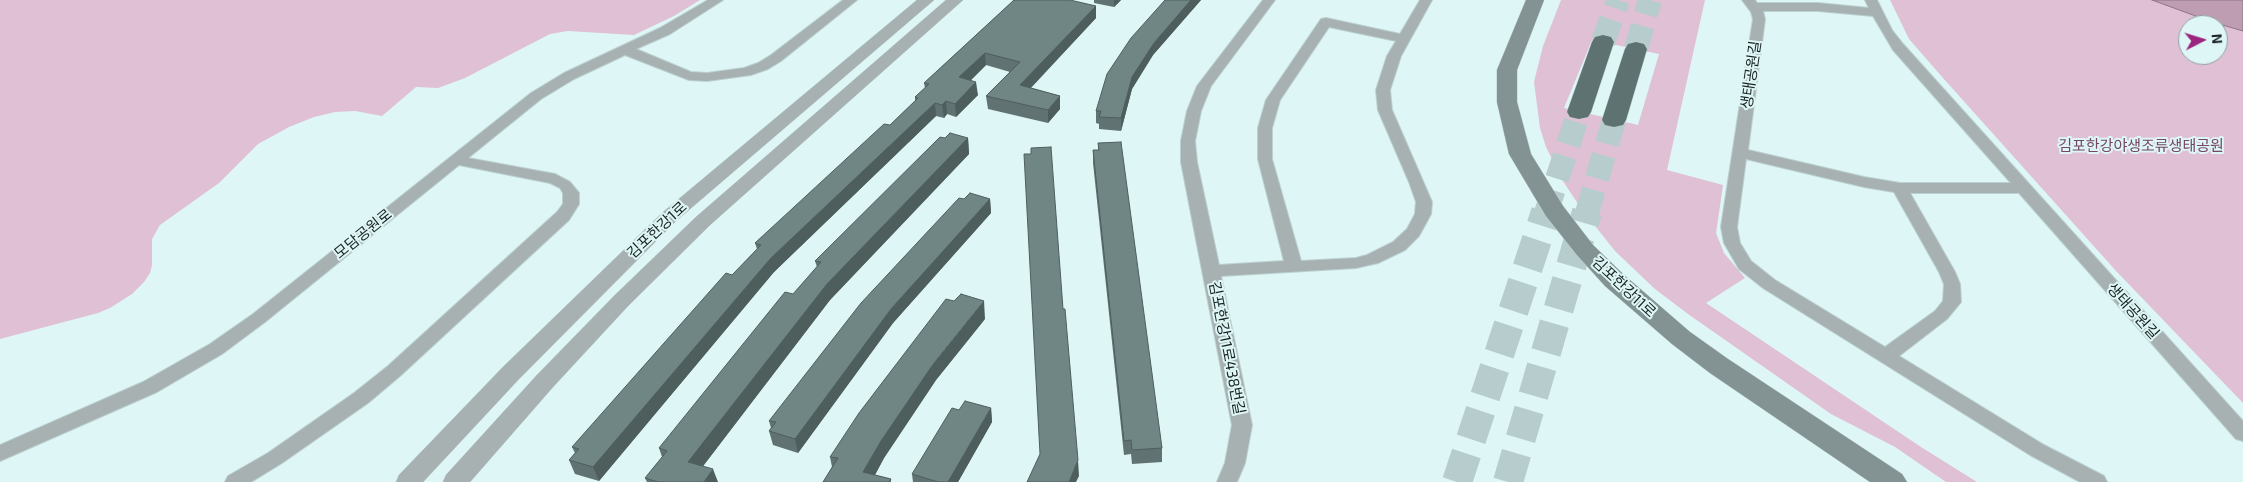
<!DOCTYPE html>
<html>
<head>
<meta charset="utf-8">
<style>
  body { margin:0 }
  #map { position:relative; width:2243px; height:482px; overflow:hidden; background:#def6f6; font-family:"Exo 2",sans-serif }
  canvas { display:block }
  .north { position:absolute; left:2178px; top:15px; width:50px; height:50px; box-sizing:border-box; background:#def6f6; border:1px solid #8fa1a1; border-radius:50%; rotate:85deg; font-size:14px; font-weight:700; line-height:20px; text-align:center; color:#192222 }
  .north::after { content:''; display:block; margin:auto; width:18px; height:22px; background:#9c257e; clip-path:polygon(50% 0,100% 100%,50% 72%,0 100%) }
</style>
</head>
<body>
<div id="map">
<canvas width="2243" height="482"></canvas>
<div class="north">N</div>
</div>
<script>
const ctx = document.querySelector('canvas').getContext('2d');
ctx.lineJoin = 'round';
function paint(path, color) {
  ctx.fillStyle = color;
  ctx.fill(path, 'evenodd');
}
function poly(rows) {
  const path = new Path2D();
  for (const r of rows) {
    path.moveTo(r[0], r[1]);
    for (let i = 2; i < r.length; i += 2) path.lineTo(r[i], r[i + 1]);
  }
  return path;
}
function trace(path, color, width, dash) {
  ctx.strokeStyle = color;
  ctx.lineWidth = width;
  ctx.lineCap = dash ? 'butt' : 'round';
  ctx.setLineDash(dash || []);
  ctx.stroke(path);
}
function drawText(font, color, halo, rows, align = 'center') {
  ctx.font = font + ' "Exo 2","Noto Sans KR",sans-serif';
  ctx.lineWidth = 4;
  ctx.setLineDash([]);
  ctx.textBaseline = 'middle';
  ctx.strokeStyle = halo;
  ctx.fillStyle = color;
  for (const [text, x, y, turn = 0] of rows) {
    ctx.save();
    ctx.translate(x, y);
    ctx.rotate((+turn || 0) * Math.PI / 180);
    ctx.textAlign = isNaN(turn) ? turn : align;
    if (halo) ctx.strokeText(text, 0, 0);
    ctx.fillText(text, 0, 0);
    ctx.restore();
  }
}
paint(poly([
  [0,0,700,0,674,16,634,35,568,31,550,34,465,78,438,88,416,87,382,116,355,111,335,112,314,117,289,127,258,144,219,183,160,225,152,239,152,265,150,273,144,282,132,294,110,308,98,313,0,339],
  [1561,0,1705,0,1667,170,1723,185,1716,233,1724,253,1745,278,1706,303,1921,447,1977,482,1946,482,1895,447,1831,414,1688,314,1655,289,1615,251,1580,207,1563,181,1546,147,1540,128,1534,82,1543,46],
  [1592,40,1659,54,1638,125,1564,108],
  [1890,0,2243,0,2243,403,2117,272,1943,78,1909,39],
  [2188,25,2218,25,2218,55,2188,55]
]), '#e0c0d4');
const water = poly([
  [2152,0,2243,0,2243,31,2212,22,2152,0]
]);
paint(water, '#be9db2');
trace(water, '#8c7887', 1);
trace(poly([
  [1603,42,1618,0],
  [1636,49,1650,0],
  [1546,213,1579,112],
  [1587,213,1614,120]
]), '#b7cccc', 24, [24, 12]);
trace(poly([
  [1457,482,1546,212],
  [1508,482,1587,212]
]), '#b7cccc', 30, [30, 15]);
const minor = poly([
  [708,0,723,0,670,34,636,49,691,72,707,73,744,68,758,63,771,55,843,0,857,0,781,61,768,69,751,75,707,81,689,80,625,55,574,79,541,99,468,158,555,174,570,182,579,193,579,204,569,220,400,376,368,403,282,463,251,482,225,482,228,476,268,453,354,393,388,366,557,212,563,204,563,193,560,188,550,183,459,165,265,322,222,354,157,392,0,461,0,445,143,382,210,344,253,314,531,93,564,73,660,28,708,0],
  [1263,0,1275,0,1211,86,1201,111,1195,141,1197,162,1219,265,1284,261,1258,159,1258,128,1266,100,1321,19,1326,18,1400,34,1420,0,1432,0,1401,56,1390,90,1392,110,1432,202,1431,214,1419,236,1405,250,1378,263,1356,268,1221,276,1252,425,1245,463,1237,482,1217,482,1225,463,1232,425,1181,162,1181,141,1187,111,1197,86,1263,0],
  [1329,27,1396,41,1387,56,1376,90,1378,110,1409,182,1416,202,1415,214,1407,229,1393,242,1367,255,1356,258,1301,261,1272,159,1272,128,1280,100,1329,27],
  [1742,0,1755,0,1757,3,1818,3,1869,8,1865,0,1877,0,1892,30,1903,44,2243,421,2243,441,2236,439,2019,193,1910,193,1955,272,1960,284,1961,302,1947,319,1899,356,2044,445,2104,476,2107,482,2080,482,2030,455,1763,288,1739,269,1724,243,1721,227,1753,19,1751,12,1742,0],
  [1763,11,1818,11,1873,16,1893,50,2011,183,1900,183,1864,177,1748,150,1765,19,1763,11],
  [1746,159,1864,187,1894,192,1939,272,1944,284,1943,301,1935,311,1885,347,1775,280,1751,261,1740,243,1737,227,1746,159]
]);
const tertiary = poly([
  [917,0,934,0,676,221,519,379,423,482,396,482,399,475,503,367,662,213,917,0],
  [946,0,963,0,710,225,628,306,553,387,470,482,443,482,446,475,537,375,614,296,696,217,946,0]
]);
const secondary = poly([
  [1526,0,1544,0,1517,70,1517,102,1531,154,1563,206,1593,245,1623,274,1690,332,1728,359,1902,474,1907,482,1870,482,1710,373,1672,344,1605,286,1577,255,1546,216,1509,154,1497,102,1497,70,1526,0]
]);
const trunk = poly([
  [1603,35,1611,37,1614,42,1591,112,1588,117,1579,119,1570,117,1567,112,1592,42,1595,37,1603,35],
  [1636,42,1644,44,1647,49,1626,120,1623,125,1614,127,1605,125,1602,120,1625,49,1628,44,1636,42]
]);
trace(minor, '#bbd0d0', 2);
trace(tertiary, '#bbd0d0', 1);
trace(secondary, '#bbd0d0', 1);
trace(trunk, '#bbd0d0', 1);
paint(minor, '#a7b1b1');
paint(tertiary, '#a7b1b1');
paint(secondary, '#839292');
paint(trunk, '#5f7272');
paint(poly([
  [1014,0,1096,6,1096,18,1031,88,1060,96,1060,109,1048,123,988,109,986,96,1010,72,986,65,971,80,978,95,956,117,947,114,944,118,936,116,774,272,599,481,575,474,569,460,575,453,572,447,757,249,755,243,890,125,915,101,915,97,925,88,924,83],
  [1094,0,1121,0,1114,7,1094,3],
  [1165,0,1201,0,1153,55,1132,89,1121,131,1099,129,1099,124,1096,123,1096,111],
  [945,138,968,138,969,154,830,300,703,466,718,482,647,482,645,478,662,457,659,448,817,267,815,261],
  [1098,143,1162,448,1162,462,1132,464,1131,454,1124,455,1093,163,1093,150,1098,150],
  [964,199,990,199,991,213,893,323,798,453,773,445,769,431,771,428,769,421],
  [985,319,936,380,884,458,875,475,891,479,891,482,823,482,832,467,830,457],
  [991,408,992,422,958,482,913,482,912,474,959,410]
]), '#607372');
paint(poly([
  [1114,0,1121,0,1114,7],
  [1191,0,1201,0,1153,55,1132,89,1121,131,1121,118,1132,77,1154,43],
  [1096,6,1096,18,1021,98,1020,85],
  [985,53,986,65,961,90,959,77],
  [976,82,978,95,956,117,955,104],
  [1060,96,1060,109,1048,123,1048,110],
  [946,101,947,114,944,118,942,105],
  [935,103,936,116,774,272,599,481,593,467,771,258],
  [968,138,969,154,830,300,694,478,688,462,827,284],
  [990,199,991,213,893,323,798,453,795,439,891,309],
  [984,301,985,319,936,380,884,458,871,482,863,472,881,441,934,363],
  [991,408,992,422,958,482,948,482],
  [1078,460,1079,476,1076,482,1069,482],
  [713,469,718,482,704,482]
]), '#4e5e5d');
const building = poly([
  [1014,0,1070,0,1096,6,1020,85,1060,96,1048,110,986,96,1020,62,985,53,959,77,976,82,955,104,946,101,942,105,935,103,771,258,593,467,569,460,579,449,572,447,726,273,732,275,761,245,755,243,884,124,890,125,918,98,915,97,929,84,924,83,1014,0],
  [1165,0,1191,0,1154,43,1132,77,1121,118,1099,117,1101,111,1096,111,1107,74,1131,38,1165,0],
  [950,133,968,138,827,284,688,462,713,469,704,482,658,482,645,478,667,451,659,448,785,292,793,294,821,262,815,261,940,137,945,138,950,133],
  [1121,142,1162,448,1132,450,1131,440,1124,441,1093,150,1099,150,1098,143,1121,142],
  [1051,147,1063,309,1065,309,1078,460,1069,482,1027,482,1040,454,1024,154,1031,154,1031,148,1051,147],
  [970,193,990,199,891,309,795,439,769,431,776,422,769,421,861,303,959,198,964,199,970,193],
  [961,294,984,301,934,363,881,441,863,472,891,479,889,482,823,482,838,458,830,457,859,413,946,299,954,301,961,294],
  [965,401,991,408,948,482,938,482,912,474,952,408,959,410,965,401]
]);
paint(building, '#708685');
trace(building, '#4e5e5d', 1);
drawText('15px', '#192222', '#def6f6', [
  ["생태공원길",1751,75,-82],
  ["김포한강1로",657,230,-43],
  ["모담공원로",363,234,-39],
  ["김포한강11로",1624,287,43],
  ["생태공원길",2133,311,48],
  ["김포한강11로438번길",1227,348,79]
]);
drawText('15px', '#754666', '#def6f6', [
  ["김포한강야생조류생태공원",2141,146]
]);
</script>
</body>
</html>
